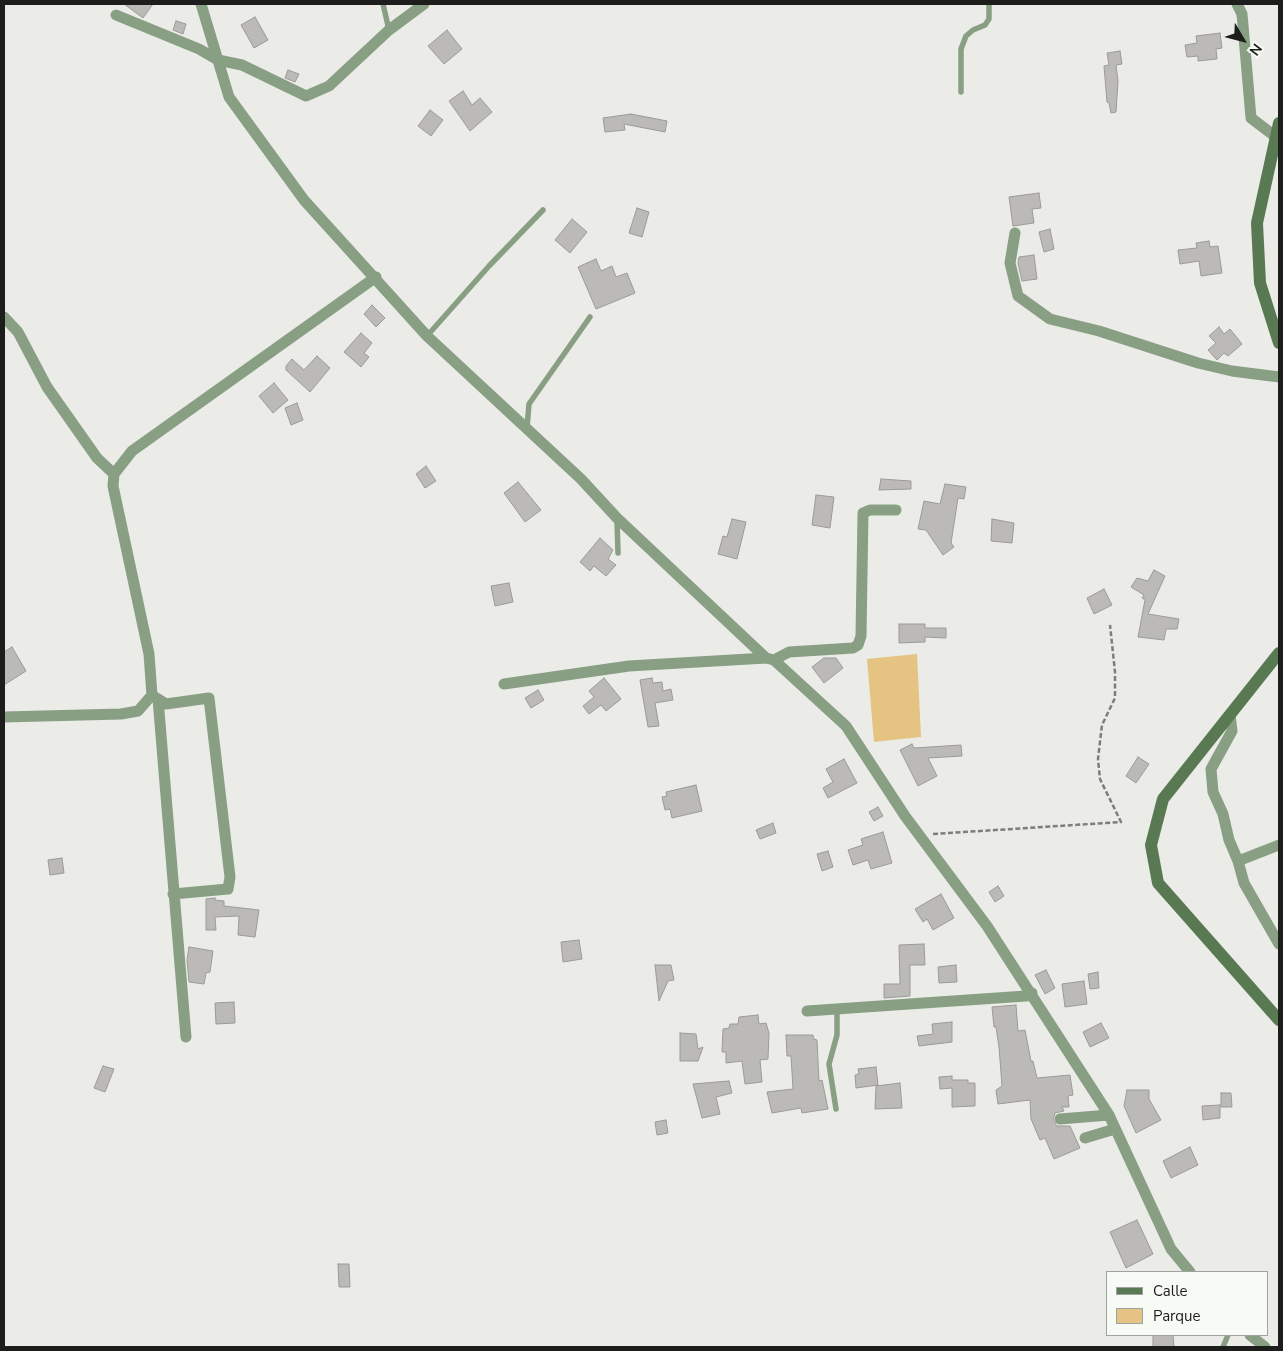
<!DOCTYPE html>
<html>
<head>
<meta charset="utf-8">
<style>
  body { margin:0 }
  #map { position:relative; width:1283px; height:1351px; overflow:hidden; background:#ebece8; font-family:"Nunito Sans",sans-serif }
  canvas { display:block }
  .frame { position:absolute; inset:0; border:5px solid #1d1d1c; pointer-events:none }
  .legend { position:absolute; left:1106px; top:1271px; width:162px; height:65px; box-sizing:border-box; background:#f8faf5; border:1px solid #a0a29e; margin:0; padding:6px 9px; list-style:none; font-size:15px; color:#1d1d1c }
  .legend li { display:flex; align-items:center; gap:10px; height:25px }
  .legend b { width:25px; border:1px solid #a0a29e }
  .north { position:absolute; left:1218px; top:15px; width:50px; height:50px; -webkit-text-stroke:4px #f8faf5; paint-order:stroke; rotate:127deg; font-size:14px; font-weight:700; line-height:20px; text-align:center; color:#1d1d1c }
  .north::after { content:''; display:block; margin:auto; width:18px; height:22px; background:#1d1d1c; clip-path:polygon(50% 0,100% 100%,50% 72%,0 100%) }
</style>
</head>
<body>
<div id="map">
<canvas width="1283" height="1351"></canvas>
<div class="frame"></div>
<ul class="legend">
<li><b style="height:6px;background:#597952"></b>Calle</li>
<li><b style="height:14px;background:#e4c383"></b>Parque</li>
</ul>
<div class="north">N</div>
</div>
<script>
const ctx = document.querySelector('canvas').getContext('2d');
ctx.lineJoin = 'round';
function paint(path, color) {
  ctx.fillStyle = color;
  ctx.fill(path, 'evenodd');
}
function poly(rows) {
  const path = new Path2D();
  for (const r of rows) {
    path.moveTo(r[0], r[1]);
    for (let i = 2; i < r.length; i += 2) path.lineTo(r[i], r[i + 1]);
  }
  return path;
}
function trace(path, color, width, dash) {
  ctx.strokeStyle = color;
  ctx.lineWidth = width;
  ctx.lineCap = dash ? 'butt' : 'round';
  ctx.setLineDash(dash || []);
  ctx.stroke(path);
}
paint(poly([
  [917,654,921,737,874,742,867,659]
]), '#e4c383');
const building = poly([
  [124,4,153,4,143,18,124,4],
  [255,17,268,40,254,48,241,25,255,17],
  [176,21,186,24,183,34,173,30,176,21],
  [447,30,462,49,444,64,428,46,447,30],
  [1220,33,1222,48,1216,49,1217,59,1198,61,1198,56,1187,57,1185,45,1197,43,1196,36,1220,33],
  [1120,51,1122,64,1116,65,1118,81,1116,112,1111,113,1109,103,1107,102,1104,66,1109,65,1107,53,1120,51],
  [288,70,299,74,295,82,285,78,288,70],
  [463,91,472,105,480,98,492,112,470,131,449,101,463,91],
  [430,110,443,120,431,136,418,126,430,110],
  [631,114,667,121,665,132,624,124,625,130,605,132,603,118,631,114],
  [1039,193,1041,208,1032,209,1034,223,1013,226,1009,197,1039,193],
  [637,208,649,212,642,237,629,233,637,208],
  [572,219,587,232,570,253,555,240,572,219],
  [1050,229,1054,249,1044,252,1039,232,1050,229],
  [1209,241,1210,247,1218,246,1222,273,1201,276,1199,261,1180,264,1178,250,1197,248,1196,243,1209,241],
  [1034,255,1037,279,1022,281,1018,263,1019,257,1034,255],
  [596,259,601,271,612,266,616,277,627,273,635,293,596,309,578,267,596,259],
  [372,305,385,318,376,327,364,314,372,305],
  [1219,327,1224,334,1230,329,1242,344,1228,356,1224,353,1217,360,1208,350,1216,343,1209,336,1219,327],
  [361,333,372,343,364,353,369,357,361,367,344,352,361,333],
  [317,356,330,368,310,392,286,370,286,366,292,359,304,370,317,356],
  [274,383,288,400,273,413,259,396,274,383],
  [297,403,303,420,291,425,285,408,297,403],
  [426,466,436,481,425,488,416,474,426,466],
  [881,479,911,481,911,489,879,490,881,479],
  [518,482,541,510,525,522,504,493,518,482],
  [945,484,966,487,964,499,958,498,951,543,954,547,943,555,926,530,918,529,924,501,940,504,945,484],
  [816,495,834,497,830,528,812,525,816,495],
  [732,519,746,522,737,559,718,554,723,536,727,537,732,519],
  [992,519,1014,523,1012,543,991,541,992,519],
  [600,538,613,550,608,559,616,565,606,576,594,566,590,571,580,562,600,538],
  [1154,570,1165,576,1148,614,1179,619,1177,629,1166,629,1164,640,1138,637,1145,600,1142,598,1144,595,1131,587,1137,578,1148,581,1154,570],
  [509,583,513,602,495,606,491,586,509,583],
  [1104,589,1112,605,1094,614,1087,598,1104,589],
  [899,624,925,624,925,628,946,628,946,638,925,637,925,642,899,643,899,624],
  [12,647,26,671,4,685,4,652,12,647],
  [824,658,836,658,843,668,824,683,812,667,824,658],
  [604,678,621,699,606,711,601,705,589,714,583,706,594,697,589,691,604,678],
  [652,678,653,683,662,682,663,691,671,689,673,700,655,703,659,726,648,727,640,680,652,678],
  [538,690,544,700,531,708,525,698,538,690],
  [912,744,914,748,961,745,962,756,928,758,937,776,918,786,900,750,912,744],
  [1138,757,1149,764,1136,783,1126,776,1138,757],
  [844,759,857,783,828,798,823,788,833,782,826,769,844,759],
  [696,785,702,811,672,818,670,809,665,810,662,797,667,796,666,792,696,785],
  [878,807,883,816,874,821,869,812,878,807],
  [773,823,776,833,760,839,756,830,773,823],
  [883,832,892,863,871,869,868,860,853,865,848,850,863,845,861,839,883,832],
  [828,851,833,867,822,871,817,854,828,851],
  [62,858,64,873,50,875,48,860,62,858],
  [998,886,1004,896,995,902,989,892,998,886],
  [941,894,954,918,933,930,927,919,923,922,915,909,941,894],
  [215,898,215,900,224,901,224,906,259,910,255,937,238,935,239,916,215,917,216,930,206,930,206,899,215,898],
  [579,940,582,959,563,962,561,942,579,940],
  [924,944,925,965,910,965,910,996,884,998,884,984,900,984,899,945,924,944],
  [189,947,213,951,210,972,206,973,204,984,189,982,187,960,189,947],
  [655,965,671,965,674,980,668,981,659,1001,655,965],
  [956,965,957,982,939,983,938,967,956,965],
  [1046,970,1055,988,1045,994,1035,975,1046,970],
  [1098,972,1099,988,1090,989,1088,974,1098,972],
  [1084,981,1087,1004,1065,1007,1062,984,1084,981],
  [234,1002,235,1023,216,1024,215,1003,234,1002],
  [1016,1005,1018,1031,1025,1030,1031,1061,1033,1061,1037,1078,1070,1075,1073,1095,1068,1096,1069,1107,1062,1107,1064,1111,1055,1113,1053,1120,1057,1126,1070,1126,1080,1148,1054,1159,1045,1138,1040,1140,1031,1119,1030,1100,998,1104,996,1090,1002,1086,999,1047,996,1027,994,1027,992,1007,1016,1005],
  [758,1015,759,1024,766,1023,769,1033,768,1059,760,1060,762,1082,745,1084,742,1061,726,1063,726,1052,722,1052,723,1029,729,1028,730,1024,738,1024,739,1017,758,1015],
  [952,1022,952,1042,919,1046,917,1036,933,1034,932,1024,952,1022],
  [1101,1023,1109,1038,1090,1047,1083,1032,1101,1023],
  [680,1033,696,1034,698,1049,703,1047,698,1061,680,1061,680,1033],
  [786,1035,813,1035,814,1039,817,1040,819,1081,822,1080,828,1109,802,1113,801,1108,772,1113,767,1092,793,1089,791,1056,787,1056,786,1035],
  [103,1066,114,1069,105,1092,94,1088,103,1066],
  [876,1067,878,1085,856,1088,855,1075,859,1074,858,1069,876,1067],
  [952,1076,952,1080,968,1080,968,1083,975,1083,975,1106,952,1107,952,1088,940,1089,939,1077,952,1076],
  [729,1081,732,1093,716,1097,720,1114,702,1118,693,1084,729,1081],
  [900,1083,902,1108,875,1109,876,1086,900,1083],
  [1127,1090,1149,1090,1149,1099,1161,1120,1136,1133,1124,1106,1127,1090],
  [1221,1093,1231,1093,1232,1107,1221,1107,1221,1093],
  [1220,1105,1220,1118,1203,1120,1202,1106,1220,1105],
  [666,1120,668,1133,657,1135,655,1122,666,1120],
  [1190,1147,1198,1165,1171,1178,1163,1161,1190,1147],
  [1137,1220,1153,1254,1126,1268,1110,1232,1137,1220],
  [338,1264,349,1264,350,1287,339,1287,338,1264],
  [1153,1335,1173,1335,1174,1347,1153,1347,1153,1335]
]);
paint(building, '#bbbab6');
trace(building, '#9b9a96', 1);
trace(poly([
  [933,834,1121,822,1100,779,1098,759,1102,725,1115,698,1115,672,1110,625]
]), '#7d7d7b', 2.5, [5, 2.5]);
trace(poly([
  [383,4,389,30],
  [961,92,961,49,966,36,973,30,985,25,989,19,989,4],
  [427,336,489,266,543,210],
  [527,428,529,404,590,317],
  [617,520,618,553],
  [836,1109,829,1064,837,1035,837,1008],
  [1223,1347,1228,1335]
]), '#899f84', 5.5);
trace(poly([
  [201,4,229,97,304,200,427,336,581,479,617,518,766,658,774,660,846,726,905,816,987,926,1109,1115,1171,1249,1190,1272],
  [1237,4,1242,14,1251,118,1276,137],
  [116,15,199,49,218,60,242,65,306,96,329,86,389,30,424,4],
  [1015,233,1010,263,1018,296,1050,319,1099,331,1198,363,1232,371,1279,377],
  [4,317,18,332,47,387,97,458,114,474],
  [774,660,789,652,853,648,858,645,861,636,863,513,870,510,896,510],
  [504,684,629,666,766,658],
  [152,695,158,699,186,1037],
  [158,699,166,704,209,698,230,877,228,889,173,894],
  [1230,715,1232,731,1211,769,1213,792,1223,814,1229,840,1238,861,1279,845],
  [4,717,121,714,138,711,152,695,149,654,113,486,114,474,132,451,376,277],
  [1238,861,1244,883,1279,944],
  [807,1011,1026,996,1032,993],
  [1060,1119,1109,1115],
  [1085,1138,1115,1129],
  [1250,1335,1265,1347]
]), '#899f84', 11);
trace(poly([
  [1279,123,1257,223,1260,283,1279,343],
  [1279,653,1163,799,1151,845,1158,883,1279,1020]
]), '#597952', 12);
</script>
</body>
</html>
